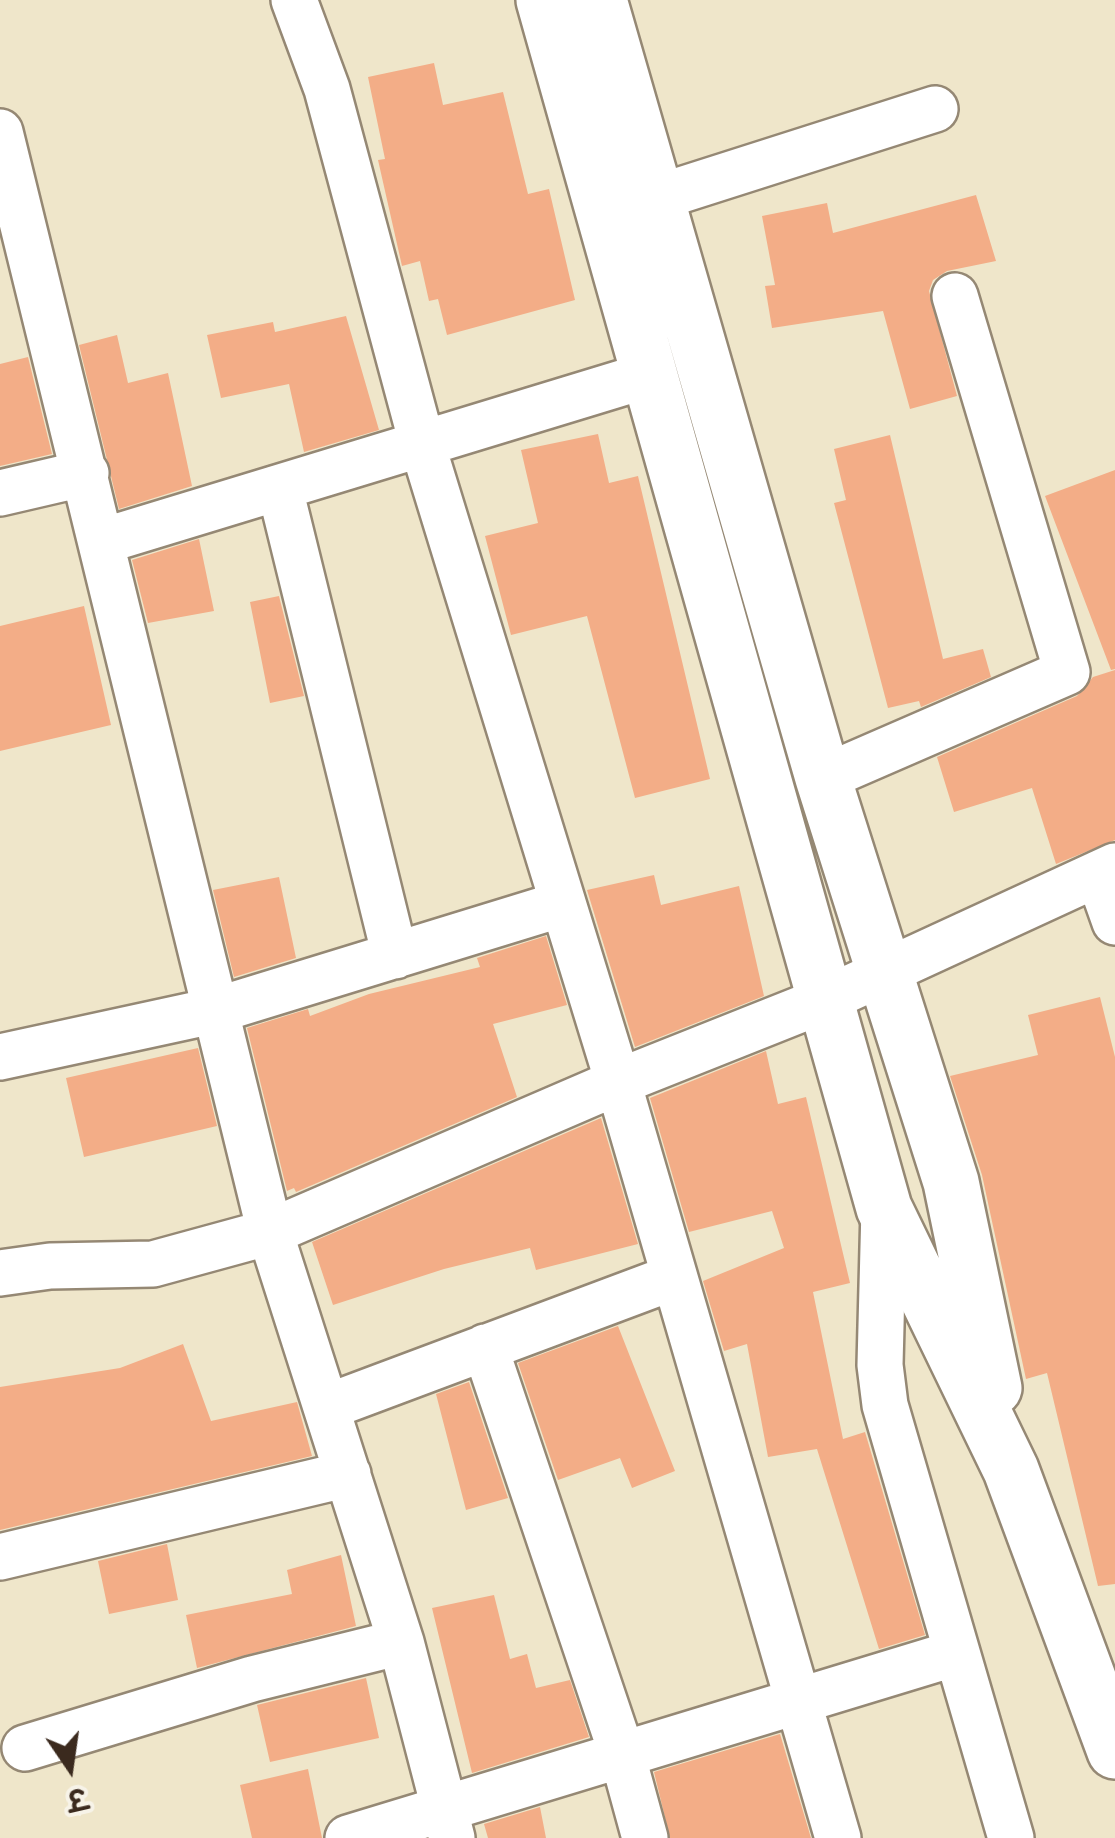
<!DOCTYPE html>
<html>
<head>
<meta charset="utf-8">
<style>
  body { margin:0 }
  #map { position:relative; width:1115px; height:1838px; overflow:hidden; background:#efe6ca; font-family:"Architects Daughter","Playpen Sans Deva",sans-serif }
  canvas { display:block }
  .north { position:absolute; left:20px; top:1718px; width:100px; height:100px; -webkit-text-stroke:8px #f7f3e8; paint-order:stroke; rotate:167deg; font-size:28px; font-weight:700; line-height:40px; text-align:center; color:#3b2a1e }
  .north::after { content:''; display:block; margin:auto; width:35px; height:45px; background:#3b2a1e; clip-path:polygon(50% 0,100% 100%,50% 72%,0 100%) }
</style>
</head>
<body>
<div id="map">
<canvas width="1115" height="1838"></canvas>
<div class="north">उ</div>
</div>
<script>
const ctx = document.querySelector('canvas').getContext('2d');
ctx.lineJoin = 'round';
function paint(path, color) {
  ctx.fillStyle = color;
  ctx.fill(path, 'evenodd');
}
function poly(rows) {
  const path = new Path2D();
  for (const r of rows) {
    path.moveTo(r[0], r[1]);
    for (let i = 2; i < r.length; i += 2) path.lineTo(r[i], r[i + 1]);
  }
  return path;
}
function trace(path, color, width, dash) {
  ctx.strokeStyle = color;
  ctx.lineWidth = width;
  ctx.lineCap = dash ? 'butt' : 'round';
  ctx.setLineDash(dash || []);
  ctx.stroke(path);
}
paint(poly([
  [434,63,443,105,503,92,528,194,549,189,575,300,447,335,438,299,429,301,420,261,402,266,378,160,385,159,368,77],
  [976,195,996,261,947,271,933,280,929,291,957,396,910,409,883,311,772,328,765,286,775,285,762,216,827,203,833,233],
  [346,316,379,430,304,452,289,384,221,398,207,335,273,322,275,332],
  [117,335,128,383,168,373,192,486,119,509,79,345],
  [28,357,52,454,0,466,0,364],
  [598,434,609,483,638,476,710,779,635,798,587,616,511,635,485,536,538,523,521,450],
  [890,435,943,659,983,649,991,677,921,707,919,701,888,708,834,503,846,500,834,449],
  [1115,470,1115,669,1111,670,1045,496],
  [199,539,214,611,148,623,132,560],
  [279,596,304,696,270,703,250,602],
  [84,606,111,725,0,751,0,626],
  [1115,670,1115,840,1056,864,1032,788,954,812,937,757,1077,696,1093,677],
  [654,875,661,905,739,886,764,996,635,1047,587,890],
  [279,877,296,958,234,977,213,890],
  [546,936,567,1005,493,1024,517,1097,296,1192,294,1188,287,1191,247,1028,308,1009,310,1016,369,994,480,967,477,958],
  [1100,997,1115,1057,1115,1584,1098,1586,1047,1373,1026,1379,982,1175,950,1076,1038,1055,1028,1015],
  [198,1048,217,1126,84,1157,66,1078],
  [766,1051,778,1104,806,1097,850,1283,813,1292,843,1439,865,1432,925,1635,879,1649,817,1449,768,1457,747,1344,724,1351,703,1281,784,1248,772,1211,689,1232,650,1098],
  [601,1118,638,1244,536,1270,530,1248,444,1269,333,1305,312,1242],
  [618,1326,675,1471,632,1488,620,1458,558,1480,518,1363],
  [183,1344,211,1421,297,1402,312,1456,0,1530,0,1387,120,1368],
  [469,1382,508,1498,466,1510,436,1394],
  [167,1544,178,1600,109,1614,98,1561],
  [341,1555,356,1626,197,1668,186,1615,292,1594,287,1570],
  [494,1595,510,1659,527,1654,536,1688,570,1680,589,1737,472,1773,432,1608],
  [366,1678,379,1738,270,1762,257,1705],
  [780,1734,811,1838,670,1838,654,1772],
  [308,1769,322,1838,252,1838,240,1785],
  [540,1807,546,1838,488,1838,484,1824]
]), '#f3ad87');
const minor = poly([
  [294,0,327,89,423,447,618,1082,838,1838],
  [0,132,270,1232,401,1642,452,1838],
  [656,198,935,109],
  [280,489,395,956],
  [0,493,86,473],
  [103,541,648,375],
  [823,778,1067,672,955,296],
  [1098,874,1115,922],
  [0,1057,217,1010,562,904],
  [884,1208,880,1365,885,1405,1011,1838],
  [0,1273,50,1266,153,1264,270,1232,618,1082,824,1000,1115,866],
  [485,1347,622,1754,645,1838],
  [327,1407,674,1277],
  [0,1557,348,1474],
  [25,1748,252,1679,401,1642],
  [348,1838,956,1653]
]);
const tertiary = poly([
  [544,0,884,1208,1011,1470,1115,1751],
  [599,0,823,778,951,1182,994,1388]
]);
trace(minor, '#958874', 50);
trace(tertiary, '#958874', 60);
trace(minor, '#fff', 45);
trace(tertiary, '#fff', 55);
</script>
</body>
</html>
